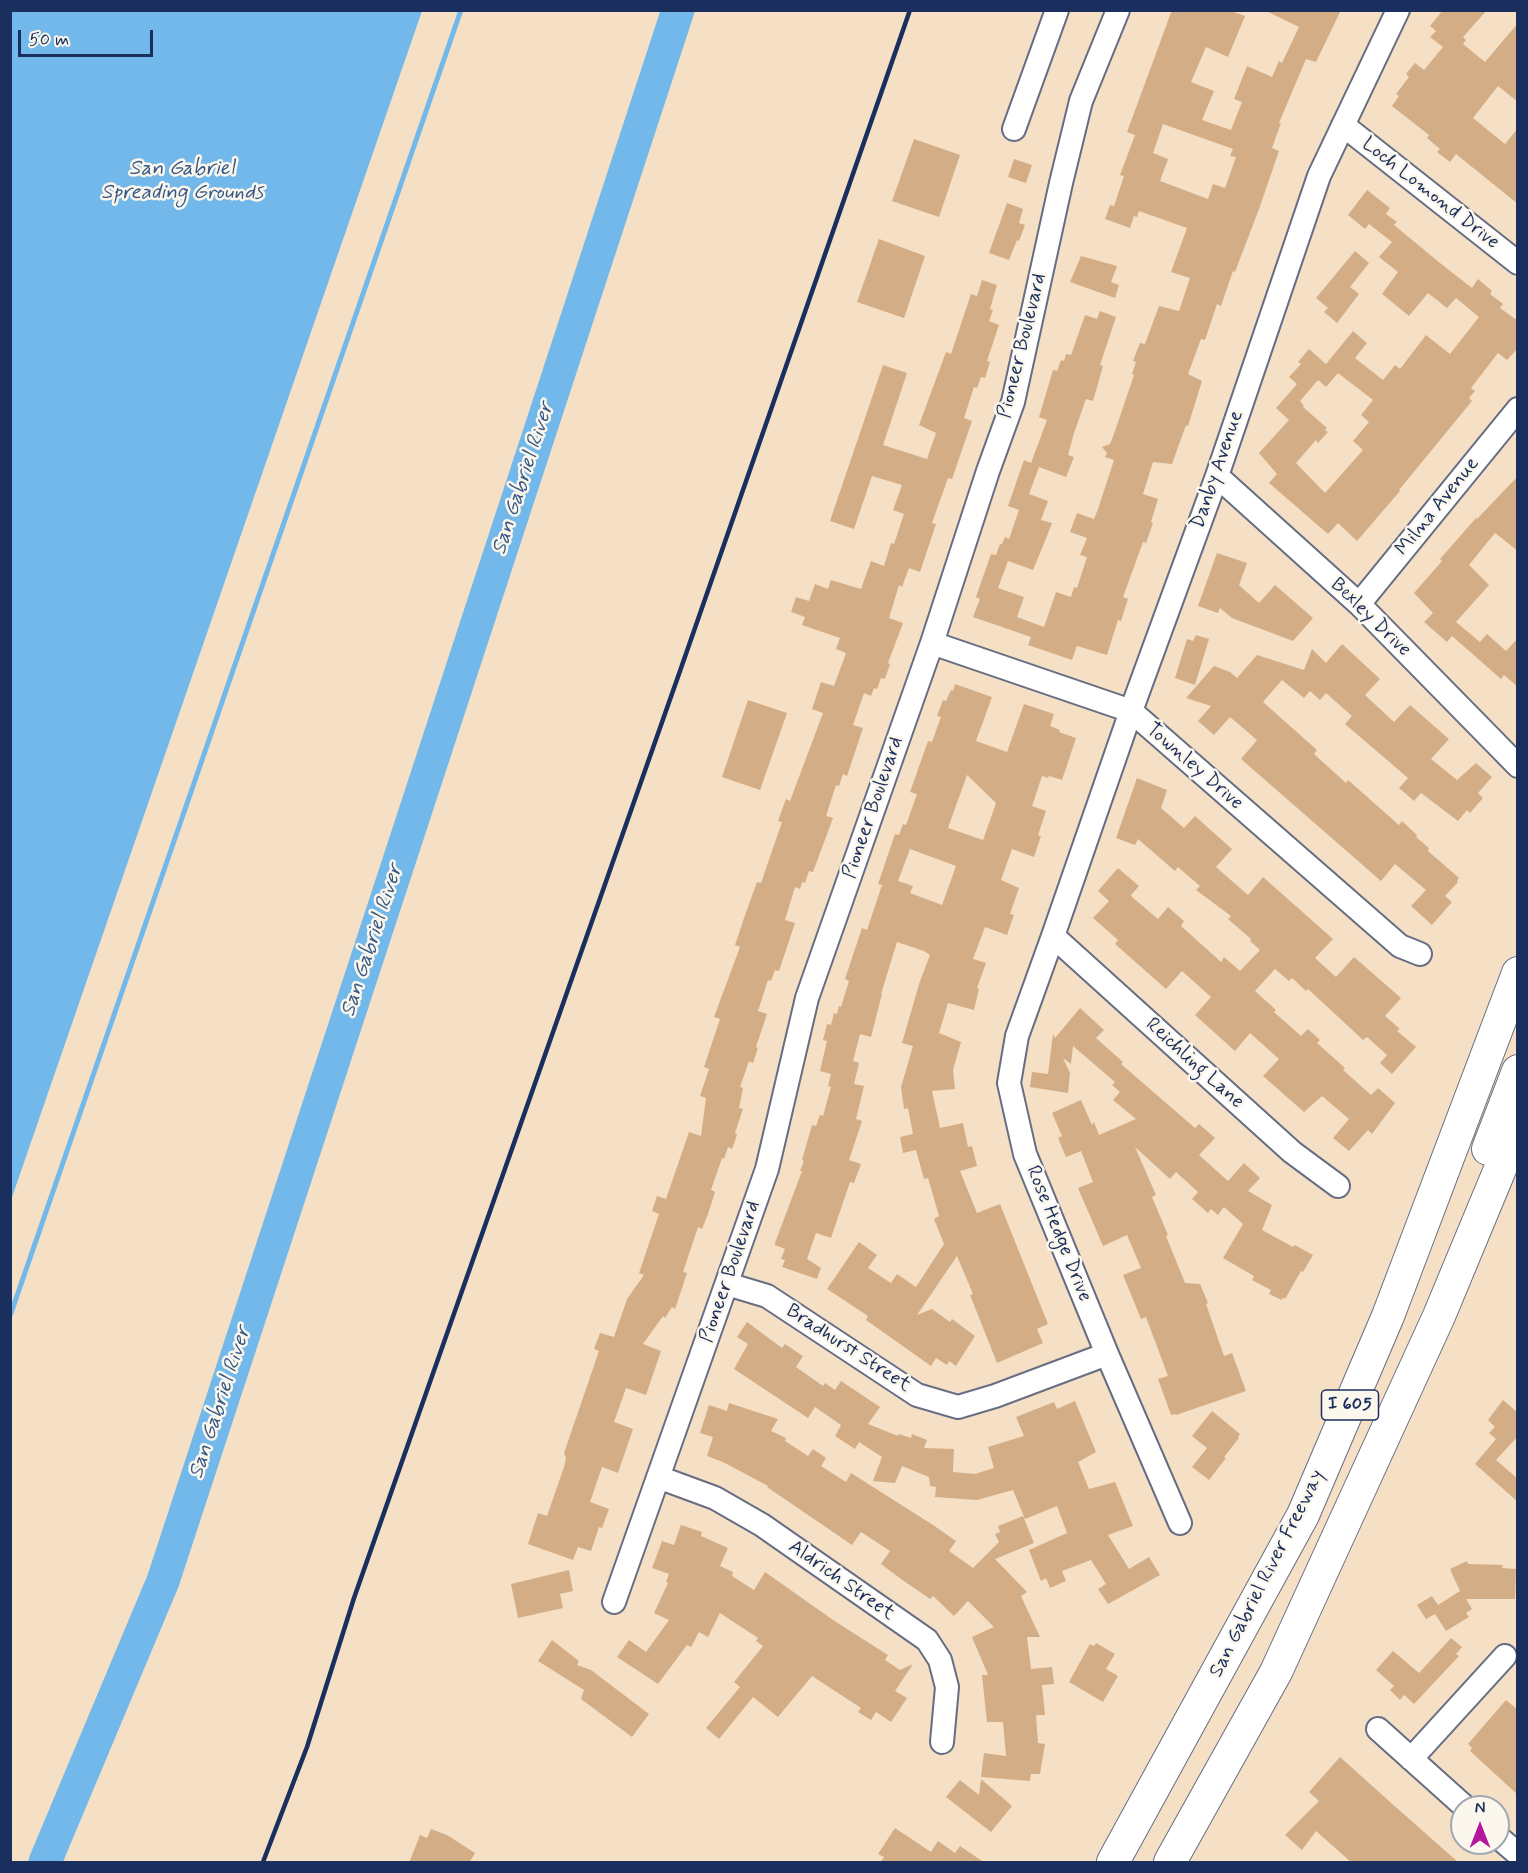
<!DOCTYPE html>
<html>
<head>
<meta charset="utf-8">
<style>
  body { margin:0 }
  #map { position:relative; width:1528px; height:1873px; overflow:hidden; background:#f5e0c5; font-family:Mynerve,sans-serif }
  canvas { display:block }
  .frame { position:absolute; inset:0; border:12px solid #1b2f5e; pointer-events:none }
  .north { position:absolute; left:1450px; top:1795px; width:60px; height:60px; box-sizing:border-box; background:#fbf7ec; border:2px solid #a1a7b3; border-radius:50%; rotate:0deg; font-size:16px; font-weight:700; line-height:24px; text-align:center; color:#1b2f5e }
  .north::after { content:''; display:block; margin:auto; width:21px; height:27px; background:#b5179e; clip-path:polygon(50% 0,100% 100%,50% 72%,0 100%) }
  .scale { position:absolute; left:18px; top:30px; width:135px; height:27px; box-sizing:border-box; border:3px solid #1b2f5e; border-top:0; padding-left:8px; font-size:18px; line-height:21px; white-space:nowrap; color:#1b2f5e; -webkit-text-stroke:4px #fbf7ec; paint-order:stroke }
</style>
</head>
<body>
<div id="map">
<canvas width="1528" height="1873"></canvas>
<div class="frame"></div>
<div class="north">N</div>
<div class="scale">50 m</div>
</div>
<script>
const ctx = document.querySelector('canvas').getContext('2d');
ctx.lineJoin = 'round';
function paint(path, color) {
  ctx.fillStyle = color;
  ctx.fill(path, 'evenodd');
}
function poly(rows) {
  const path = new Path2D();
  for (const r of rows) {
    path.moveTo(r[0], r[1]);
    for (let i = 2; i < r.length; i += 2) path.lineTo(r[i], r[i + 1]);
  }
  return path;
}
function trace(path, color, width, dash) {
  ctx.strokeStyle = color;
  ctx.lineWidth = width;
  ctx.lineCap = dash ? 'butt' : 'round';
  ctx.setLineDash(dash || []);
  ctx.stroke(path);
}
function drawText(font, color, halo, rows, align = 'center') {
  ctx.font = font + ' Mynerve,sans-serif';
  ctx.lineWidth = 5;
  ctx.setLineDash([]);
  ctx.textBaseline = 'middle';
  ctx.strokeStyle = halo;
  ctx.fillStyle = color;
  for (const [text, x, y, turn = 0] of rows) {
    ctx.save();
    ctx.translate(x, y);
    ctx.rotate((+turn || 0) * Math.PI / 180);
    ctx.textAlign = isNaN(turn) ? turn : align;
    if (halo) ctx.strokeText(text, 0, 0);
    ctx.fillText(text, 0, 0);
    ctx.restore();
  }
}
paint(poly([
  [11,10,422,11,11,1200,10,11]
]), '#73b8ea');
trace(poly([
  [10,1316,461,10]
]), '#73b8ea', 5);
trace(poly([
  [45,1862,163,1581,678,10]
]), '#73b8ea', 33);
paint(poly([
  [1172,10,1228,10,1245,16,1228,57,1206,47,1191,82,1214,91,1202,120,1231,130,1242,102,1234,99,1247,66,1272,77,1279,61,1282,63,1299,27,1264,10,1341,10,1316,62,1306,59,1279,123,1281,123,1272,148,1279,151,1259,209,1235,272,1233,271,1221,306,1217,304,1205,340,1201,339,1188,374,1202,381,1188,426,1186,425,1172,464,1153,462,1143,494,1158,499,1151,522,1153,523,1146,543,1143,542,1123,597,1128,599,1121,621,1118,620,1107,655,1077,646,1072,660,1028,645,1031,637,973,617,980,599,976,597,991,554,996,555,1000,544,1002,544,1005,537,1009,539,1019,510,1008,506,1024,460,1031,463,1047,420,1039,417,1053,370,1057,371,1061,360,1064,361,1066,354,1071,355,1085,315,1097,319,1100,311,1116,317,1100,365,1103,366,1093,401,1086,399,1074,433,1068,455,1074,457,1066,477,1039,467,1029,494,1048,501,1041,520,1052,523,1045,541,1033,570,1008,561,998,588,1024,597,1017,617,1044,627,1056,592,1071,597,1074,587,1077,588,1087,557,1080,555,1087,538,1070,532,1077,513,1094,519,1098,509,1114,460,1105,457,1107,453,1102,447,1110,444,1115,431,1134,375,1132,374,1136,362,1133,361,1140,343,1145,344,1159,306,1179,311,1190,278,1171,272,1187,228,1139,211,1137,217,1134,216,1130,228,1105,219,1110,205,1114,206,1124,176,1120,175,1135,135,1127,132],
  [1163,124,1233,149,1230,156,1236,157,1225,188,1213,184,1208,199,1160,181,1168,159,1153,153],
  [1443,10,1487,10,1463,37,1466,40,1463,44,1485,62,1518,23,1518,102,1498,86,1473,118,1505,144,1518,128,1518,204,1456,154,1450,162,1437,152,1440,149,1427,138,1429,135,1392,106,1399,96,1396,94,1409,77,1406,74,1415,63,1424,70,1443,47,1430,37,1436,31,1430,26],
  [914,139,960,155,939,217,892,201],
  [1014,159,1032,165,1026,183,1008,177],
  [1367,190,1390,208,1386,214,1397,222,1394,225,1440,263,1472,288,1478,279,1492,291,1490,294,1503,304,1500,308,1518,321,1518,348,1507,360,1498,353,1471,388,1475,391,1469,398,1472,401,1399,490,1400,491,1357,541,1338,523,1328,534,1269,483,1277,474,1259,453,1289,420,1276,408,1297,384,1289,377,1301,364,1298,362,1309,349,1326,364,1353,331,1367,343,1355,358,1383,380,1395,365,1400,369,1426,335,1450,354,1479,317,1456,298,1447,308,1428,293,1409,316,1382,294,1398,272,1379,257,1392,242,1369,224,1365,229,1348,215],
  [1338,373,1373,400,1361,415,1369,422,1353,441,1363,450,1325,493,1296,463,1316,440,1318,443,1328,432,1325,430,1327,428,1303,407,1304,406,1300,401,1318,380,1326,387],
  [1007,203,1023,209,1019,223,1025,225,1019,241,1017,240,1009,260,989,253],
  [879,239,925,256,904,318,857,302],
  [1355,251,1369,263,1350,287,1359,294,1337,323,1324,312,1328,308,1316,298],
  [1081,256,1117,266,1111,282,1119,285,1115,298,1070,282],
  [982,280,997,285,990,309,993,310,989,321,999,325,987,361,990,362,985,378,981,377,977,388,974,387,964,418,972,421,952,479,948,478,932,523,936,524,920,572,909,568,902,587,899,585,889,618,903,623,888,663,890,664,885,679,881,678,877,689,874,688,871,696,864,693,853,725,863,728,847,776,843,774,839,786,836,785,826,816,833,818,813,872,809,871,805,883,802,882,800,889,795,887,785,920,795,923,779,971,775,970,771,981,768,980,758,1011,767,1014,756,1047,758,1048,753,1063,749,1061,740,1087,743,1088,739,1108,743,1109,735,1133,737,1135,732,1149,728,1147,724,1159,722,1158,711,1190,715,1192,708,1214,702,1229,698,1227,683,1272,687,1273,675,1309,672,1307,665,1318,663,1316,643,1344,661,1351,646,1395,626,1388,614,1422,633,1429,618,1473,602,1467,590,1502,609,1509,602,1528,599,1527,591,1551,578,1547,573,1560,528,1544,538,1513,547,1516,564,1467,566,1458,564,1453,599,1351,594,1349,600,1333,614,1337,627,1299,644,1275,639,1273,659,1214,652,1211,657,1196,666,1199,689,1132,701,1136,706,1098,700,1096,709,1069,704,1067,720,1019,714,1017,740,947,735,945,744,918,757,882,761,883,782,822,778,821,786,799,790,801,823,713,812,709,821,682,834,686,846,653,836,649,840,638,802,625,805,617,791,612,796,597,809,601,815,584,828,589,831,580,861,589,871,561,884,566,891,543,894,544,904,514,893,510,902,485,872,476,854,529,830,521,883,365,907,373,883,445,927,459,936,433,919,425,946,352,951,354,971,294,977,296],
  [1518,476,1518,551,1495,533,1469,565,1489,585,1456,622,1480,642,1487,634,1506,651,1518,638,1518,687,1504,675,1501,679,1452,636,1447,642,1424,622,1433,613,1414,593,1442,561,1440,559,1476,518,1477,519],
  [1217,553,1247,563,1239,585,1259,603,1275,585,1313,618,1293,641,1232,618,1220,608,1218,613,1198,606],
  [1196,635,1209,639,1195,685,1175,678,1187,639,1193,641],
  [1342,644,1380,679,1365,695,1394,722,1410,705,1449,739,1431,759,1457,780,1476,763,1492,777,1478,793,1483,798,1470,813,1467,810,1458,821,1421,793,1414,801,1399,788,1408,778,1345,724,1352,716,1326,693,1320,700,1310,691,1304,698,1282,680,1263,702,1317,750,1314,754,1346,783,1348,780,1399,825,1402,821,1417,835,1416,837,1429,848,1428,851,1459,878,1457,881,1458,882,1445,896,1452,902,1432,925,1411,906,1426,890,1395,864,1381,881,1241,759,1257,740,1230,717,1214,735,1198,721,1211,706,1186,698,1214,666,1230,672,1237,678,1257,655,1304,670,1312,649,1326,663],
  [955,684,992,697,976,741,1007,752,1024,704,1054,714,1050,726,1060,730,1059,732,1076,738,1062,780,1049,776,1048,778,1042,776,1032,806,1046,811,1038,835,1041,836,1034,857,1012,849,1001,880,1019,888,1010,914,1014,915,1007,935,985,927,973,959,986,963,977,988,979,989,974,1010,948,1003,939,1033,961,1042,953,1070,955,1089,932,1091,940,1128,963,1123,968,1147,972,1146,977,1166,960,1171,977,1213,1000,1204,1048,1324,1037,1329,1043,1343,997,1363,970,1295,973,1294,957,1256,917,1315,932,1309,950,1322,952,1319,975,1336,956,1366,949,1361,947,1365,936,1358,931,1366,866,1320,868,1316,827,1289,859,1242,877,1255,868,1268,891,1283,897,1274,916,1287,944,1244,934,1219,939,1216,928,1178,924,1179,916,1150,903,1153,900,1137,913,1134,908,1108,904,1109,901,1087,913,1046,902,1043,920,981,930,955,924,951,897,942,881,994,882,994,871,1037,860,1034,853,1061,859,1063,854,1084,864,1086,856,1119,862,1121,849,1160,861,1164,854,1183,850,1182,831,1238,816,1233,807,1259,821,1268,817,1279,782,1267,785,1260,781,1259,785,1249,775,1245,775,1243,802,1171,800,1171,804,1161,802,1160,812,1125,816,1126,820,1115,823,1116,831,1087,828,1086,831,1074,820,1071,827,1041,823,1040,827,1024,831,1025,834,1013,837,1014,839,1006,841,1007,849,981,845,979,862,928,867,930,882,885,878,884,895,834,899,835,903,824,906,825,917,794,910,792,928,741,932,742,941,717,937,716,943,700,946,701,951,690,953,691],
  [967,775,996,803,983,840,948,828],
  [910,849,956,866,942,905,910,893,913,886,898,881],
  [748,700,787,713,760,790,722,777],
  [1137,778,1167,790,1161,808,1184,828,1195,816,1232,849,1216,867,1248,895,1263,877,1333,939,1315,958,1336,977,1354,957,1401,998,1385,1016,1400,1029,1397,1031,1416,1047,1392,1074,1380,1063,1387,1055,1367,1037,1363,1040,1308,989,1306,991,1292,978,1289,981,1275,969,1255,991,1276,1010,1274,1012,1301,1036,1308,1029,1320,1040,1317,1043,1345,1068,1343,1070,1371,1095,1378,1088,1395,1103,1372,1134,1368,1130,1349,1151,1333,1138,1349,1119,1322,1096,1304,1112,1263,1076,1279,1059,1250,1033,1235,1051,1195,1015,1211,997,1182,971,1166,989,1115,944,1118,940,1093,918,1109,901,1098,891,1118,868,1139,886,1131,895,1132,897,1158,919,1168,907,1184,921,1181,926,1221,962,1224,957,1240,971,1260,950,1250,941,1251,939,1228,919,1231,916,1196,890,1200,886,1178,867,1175,871,1138,839,1135,845,1116,838],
  [1080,1008,1104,1030,1096,1038,1123,1062,1121,1064,1195,1128,1199,1124,1215,1138,1199,1155,1228,1181,1244,1163,1260,1178,1248,1191,1272,1205,1262,1230,1293,1247,1295,1245,1313,1255,1303,1272,1301,1271,1285,1299,1283,1297,1282,1300,1269,1294,1271,1290,1252,1280,1254,1276,1223,1258,1243,1224,1224,1207,1218,1215,1211,1209,1208,1213,1192,1199,1198,1192,1176,1172,1170,1179,1135,1147,1156,1195,1152,1197,1168,1235,1166,1236,1185,1283,1200,1284,1208,1303,1206,1304,1224,1356,1232,1353,1246,1391,1176,1415,1175,1414,1171,1415,1158,1379,1168,1376,1146,1317,1141,1319,1123,1275,1141,1268,1127,1235,1103,1246,1078,1188,1093,1182,1081,1151,1066,1157,1058,1138,1062,1136,1052,1113,1081,1100,1092,1125,1094,1122,1099,1135,1136,1119,1113,1100,1120,1092,1112,1085,1115,1082,1073,1046,1071,1064,1063,1058,1070,1073,1068,1093,1030,1087,1032,1072,1048,1074,1053,1034,1055,1038],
  [747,1322,782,1348,785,1344,803,1356,796,1367,823,1386,825,1383,835,1390,841,1381,880,1407,868,1424,898,1436,899,1434,911,1438,912,1434,927,1440,924,1448,954,1449,953,1472,975,1474,994,1468,988,1447,1024,1436,1016,1417,1054,1402,1057,1409,1075,1401,1096,1452,1078,1462,1089,1489,1115,1482,1133,1526,1108,1535,1129,1569,1149,1557,1160,1575,1108,1604,1098,1589,1106,1584,1091,1560,1062,1571,1066,1581,1050,1588,1046,1578,1041,1581,1029,1550,1067,1533,1057,1506,1025,1519,1013,1490,977,1500,935,1497,936,1487,930,1486,929,1477,902,1466,895,1483,873,1481,882,1457,859,1442,855,1449,835,1436,841,1425,815,1407,808,1418,734,1369,748,1344,737,1337],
  [1503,1400,1518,1413,1518,1436,1496,1460,1518,1479,1518,1502,1475,1464,1496,1439,1489,1433,1495,1427,1488,1420],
  [729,1403,778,1419,771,1431,786,1438,785,1441,808,1456,813,1449,826,1458,821,1466,846,1482,851,1473,933,1525,956,1541,949,1551,973,1568,999,1542,995,1534,1000,1532,998,1526,1023,1516,1034,1543,995,1559,1027,1592,1021,1596,1040,1637,1027,1637,1031,1669,1052,1667,1054,1684,1042,1685,1045,1715,1036,1715,1038,1743,1045,1744,1040,1774,1031,1774,1030,1781,981,1777,984,1753,1006,1756,1003,1722,987,1722,982,1675,988,1675,972,1637,994,1627,968,1601,954,1616,933,1596,930,1599,901,1579,881,1564,890,1551,861,1532,852,1545,767,1487,768,1486,723,1462,707,1456,713,1437,700,1433,709,1405,727,1411],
  [1212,1411,1240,1434,1238,1437,1239,1438,1224,1457,1226,1458,1209,1480,1192,1467,1207,1448,1192,1436],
  [681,1525,702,1532,701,1536,728,1548,720,1566,733,1572,732,1576,754,1590,765,1572,836,1622,888,1655,885,1660,900,1670,913,1664,895,1691,907,1698,891,1722,876,1712,871,1720,858,1712,861,1708,812,1676,778,1717,753,1697,719,1739,706,1728,740,1687,734,1682,763,1646,756,1641,758,1638,720,1613,708,1637,699,1632,691,1647,687,1645,684,1649,658,1684,617,1657,629,1640,646,1652,669,1620,654,1613,668,1583,666,1582,669,1574,652,1568,662,1541,674,1545],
  [1467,1561,1468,1564,1503,1565,1502,1568,1516,1569,1515,1599,1466,1599,1472,1609,1466,1613,1469,1617,1446,1631,1435,1614,1426,1619,1417,1605,1432,1596,1438,1605,1460,1591,1450,1569],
  [569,1570,573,1591,560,1594,563,1608,518,1618,511,1584],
  [1451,1638,1462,1647,1456,1654,1459,1656,1414,1704,1404,1695,1400,1700,1390,1690,1394,1686,1376,1670,1393,1651,1419,1673],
  [552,1640,579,1661,577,1665,591,1670,649,1714,632,1737,581,1699,584,1690,538,1661],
  [1096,1643,1115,1654,1106,1669,1118,1676,1103,1702,1069,1682,1090,1644,1094,1646],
  [1506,1700,1518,1710,1518,1795,1470,1751,1472,1748,1468,1744],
  [1340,1757,1389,1801,1459,1863,1352,1863,1316,1831,1302,1850,1285,1835,1319,1801,1309,1792],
  [981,1779,1012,1806,991,1832,946,1797,960,1780,979,1795],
  [895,1828,931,1852,938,1841,955,1853,960,1846,985,1863,880,1863,884,1857,878,1854],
  [431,1829,447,1835,475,1853,469,1863,409,1863,420,1835,427,1838]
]), '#d3ad86');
const minor = poly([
  [1343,125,1518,263],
  [1014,129,1057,10],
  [1217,476,1359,604,1518,766],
  [1359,604,1518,409],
  [932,643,1131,711,1400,946,1420,954],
  [1053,936,1292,1152,1338,1186],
  [727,1284,767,1296,917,1395,958,1407,995,1396,1107,1354],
  [658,1477,715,1498,762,1525,927,1640,940,1660,947,1687,942,1742],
  [1180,1523,1107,1354,1025,1154,1009,1083,1017,1036,1053,936,1131,711,1217,476,1319,176,1398,10],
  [614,1602,767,1169,807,998,932,643,988,471,1013,402,1061,183,1081,101,1118,10],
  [1378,1729,1465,1807],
  [1411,1759,1505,1656],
  [1498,1837,1518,1854]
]);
const highway = poly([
  [1488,1149,1518,1071],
  [1113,1862,1303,1515,1388,1316,1518,973],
  [1170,1862,1276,1672,1439,1316,1518,1126]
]);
trace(minor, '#676d82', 26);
trace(highway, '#676d82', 34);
trace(minor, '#fff', 22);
trace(highway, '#fff', 32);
trace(poly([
  [263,1862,307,1747,354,1598,680,671,910,10]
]), '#1b2f5e', 4.5);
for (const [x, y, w] of [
  [1350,1405,57]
]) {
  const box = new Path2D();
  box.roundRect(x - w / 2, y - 15, w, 30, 4.5);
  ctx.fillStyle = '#fbf7ec';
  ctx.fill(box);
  trace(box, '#1b2f5e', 1.5);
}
drawText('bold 18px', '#1b2f5e', null, [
  ["I 605",1350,1405]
]);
drawText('20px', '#1b2f5e', '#fbf7ec', [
  ["Loch Lomond Drive",1430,194,38],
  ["Pioneer Boulevard",1023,346,-76],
  ["Danby Avenue",1218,470,-71],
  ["Milna Avenue",1438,507,-51],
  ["Bexley Drive",1370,618,44],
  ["Townley Drive",1194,767,41],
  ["Pioneer Boulevard",874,808,-71],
  ["Reichling Lane",1194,1064,42],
  ["Rose Hedge Drive",1058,1234,68],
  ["Pioneer Boulevard",731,1272,-71],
  ["Bradhurst Street",848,1349,33],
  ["San Gabriel River Freeway",1268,1574,-63],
  ["Aldrich Street",841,1581,35]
]);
drawText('italic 21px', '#355888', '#fbf7ec', [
  ["San Gabriel",182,170],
  ["Spreading Grounds",182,194],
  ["San Gabriel River",524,479,-72],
  ["San Gabriel River",373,941,-72],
  ["San Gabriel River",221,1403,-72]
]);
</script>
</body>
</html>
